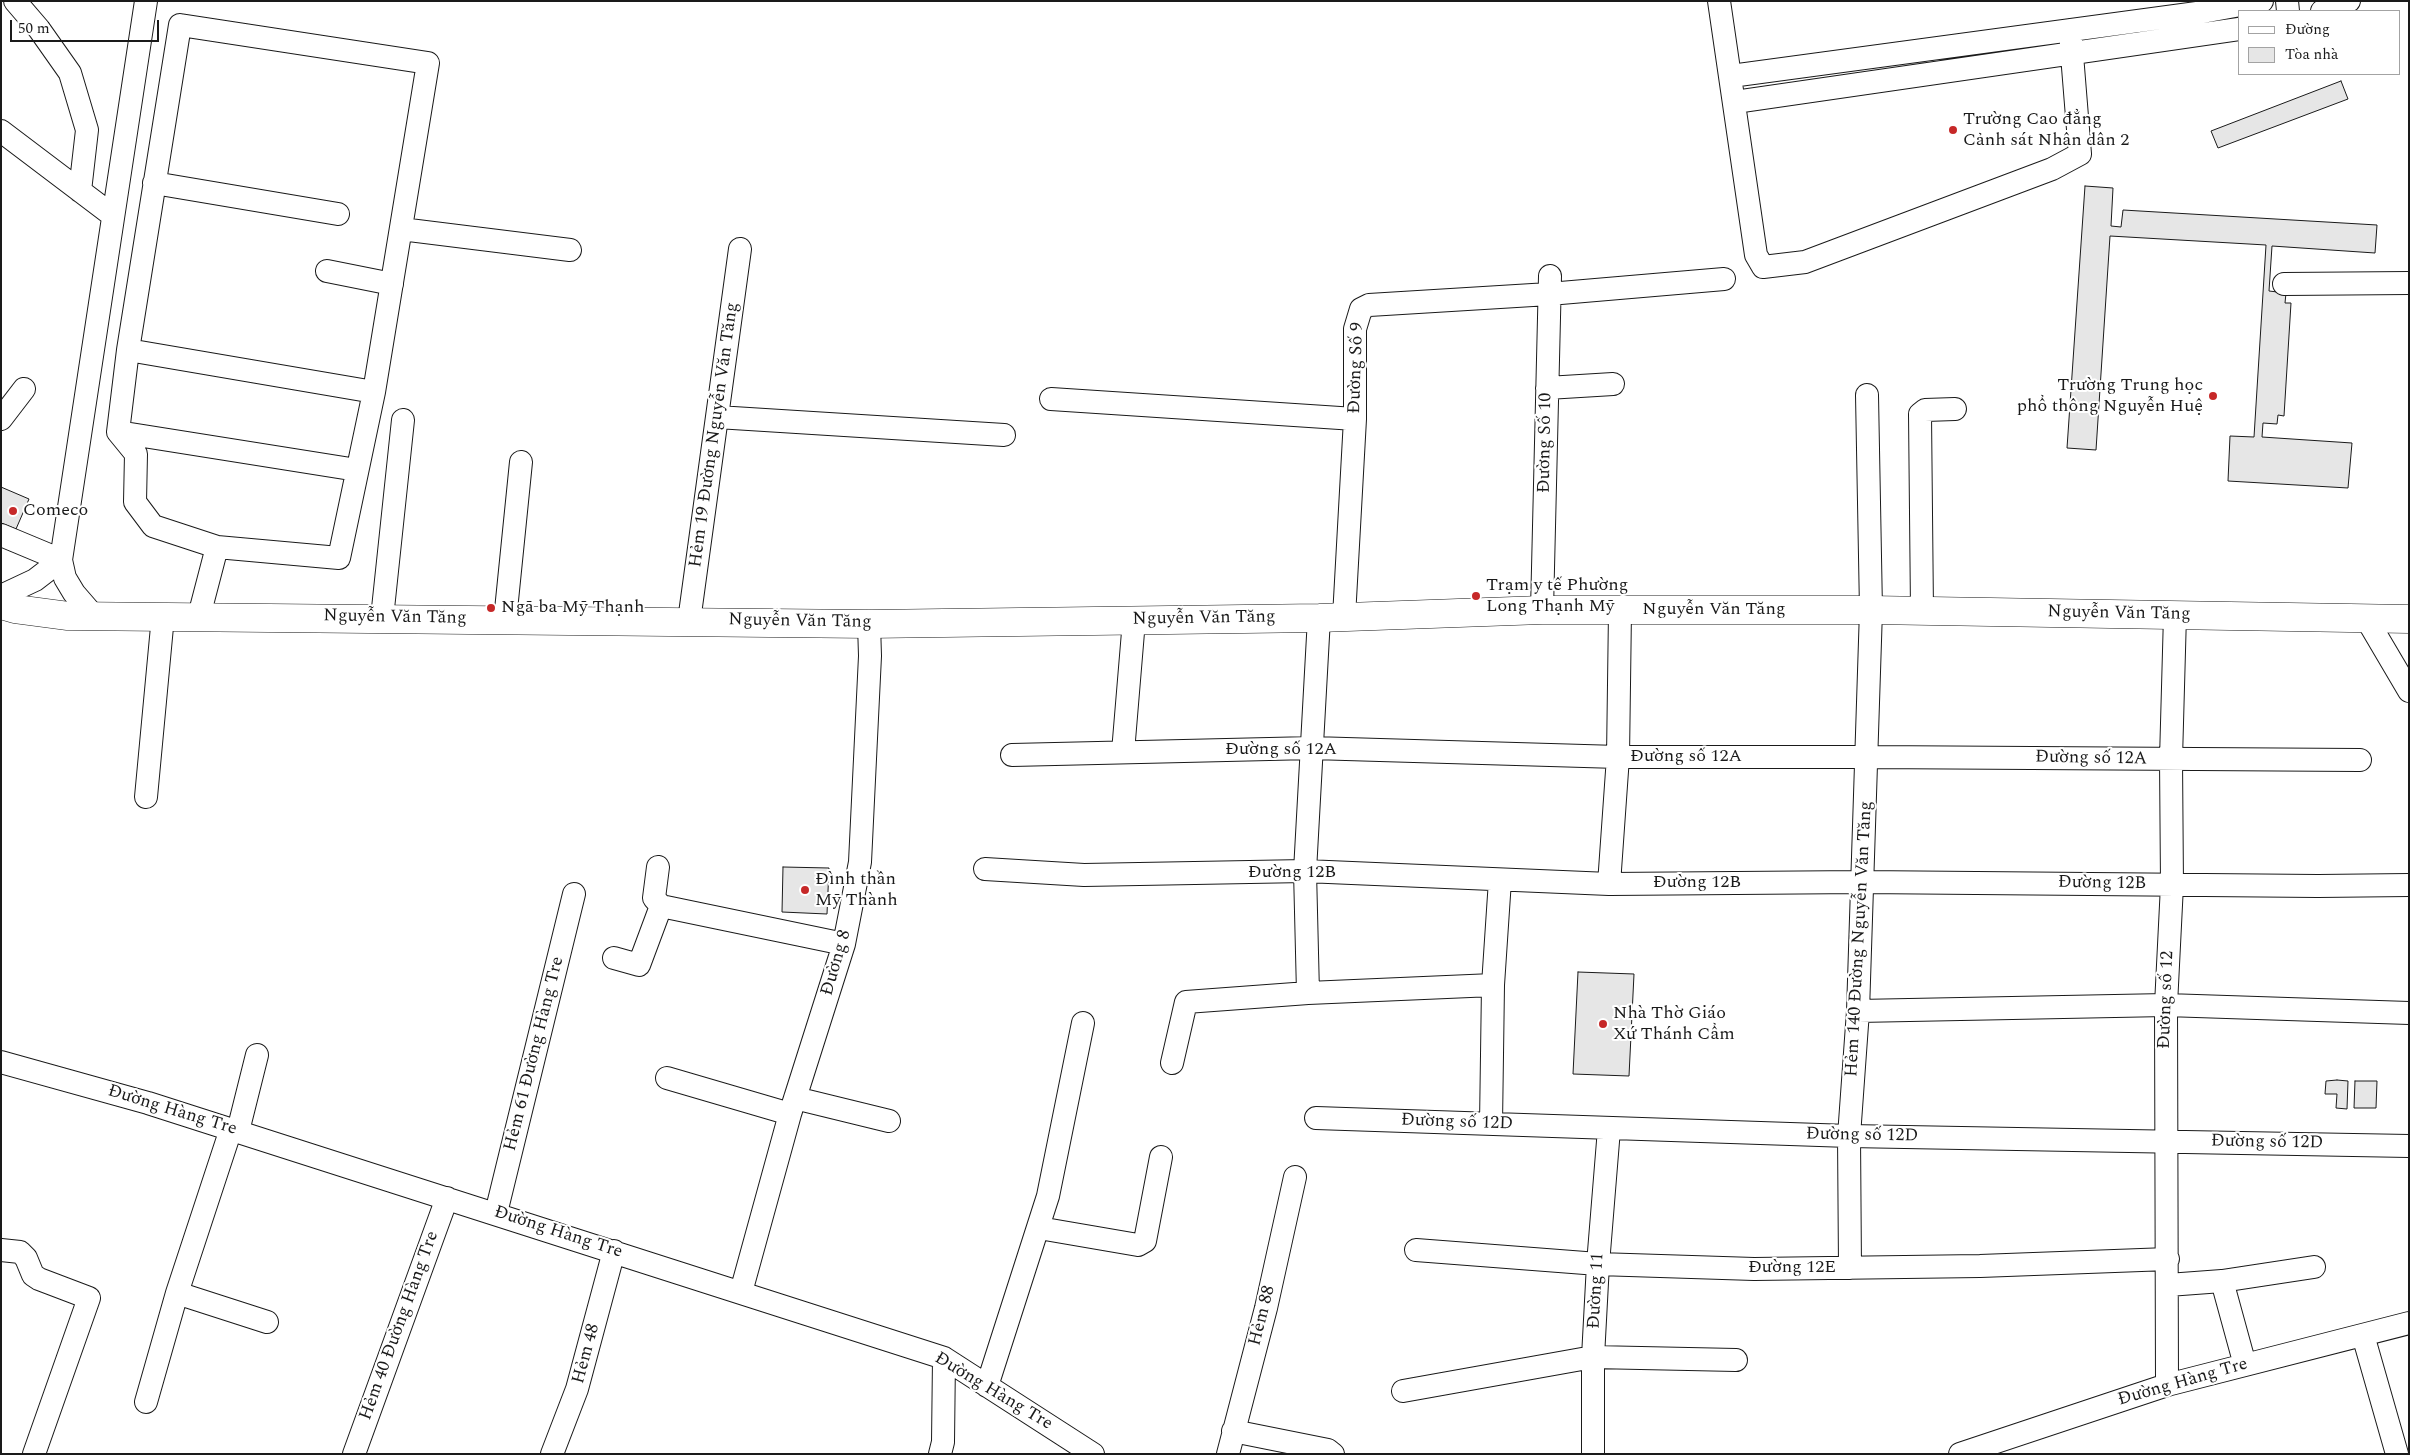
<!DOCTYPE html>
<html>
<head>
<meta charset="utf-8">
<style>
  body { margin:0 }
  #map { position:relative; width:2410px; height:1455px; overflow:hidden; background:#fff; font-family:Spectral,serif }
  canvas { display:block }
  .frame { position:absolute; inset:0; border:2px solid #1a1a1a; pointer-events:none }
  .legend { position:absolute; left:2238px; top:10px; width:162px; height:65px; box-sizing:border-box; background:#fff; border:1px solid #a3a3a3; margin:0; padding:6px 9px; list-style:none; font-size:15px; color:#1a1a1a }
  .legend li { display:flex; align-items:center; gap:10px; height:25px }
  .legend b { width:25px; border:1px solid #a3a3a3 }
  .scale { position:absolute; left:10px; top:20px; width:149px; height:22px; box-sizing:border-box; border:2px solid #1a1a1a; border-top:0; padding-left:6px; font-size:15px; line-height:18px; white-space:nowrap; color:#1a1a1a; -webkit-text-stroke:4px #fff; paint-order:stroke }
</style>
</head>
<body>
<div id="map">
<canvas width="2410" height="1455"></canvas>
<div class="frame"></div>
<ul class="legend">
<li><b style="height:6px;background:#fff"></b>Đường</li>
<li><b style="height:14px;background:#e6e6e6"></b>Tòa nhà</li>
</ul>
<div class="scale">50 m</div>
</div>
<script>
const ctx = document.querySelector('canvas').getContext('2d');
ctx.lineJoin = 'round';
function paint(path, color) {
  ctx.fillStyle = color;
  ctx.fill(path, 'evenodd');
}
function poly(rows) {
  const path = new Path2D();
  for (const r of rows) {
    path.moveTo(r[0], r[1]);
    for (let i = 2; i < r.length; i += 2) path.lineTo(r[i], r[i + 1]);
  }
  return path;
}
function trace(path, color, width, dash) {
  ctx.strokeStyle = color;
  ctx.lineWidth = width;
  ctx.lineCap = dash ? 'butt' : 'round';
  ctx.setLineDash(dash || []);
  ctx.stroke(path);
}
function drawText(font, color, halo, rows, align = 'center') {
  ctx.font = font + ' Spectral,serif';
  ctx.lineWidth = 4;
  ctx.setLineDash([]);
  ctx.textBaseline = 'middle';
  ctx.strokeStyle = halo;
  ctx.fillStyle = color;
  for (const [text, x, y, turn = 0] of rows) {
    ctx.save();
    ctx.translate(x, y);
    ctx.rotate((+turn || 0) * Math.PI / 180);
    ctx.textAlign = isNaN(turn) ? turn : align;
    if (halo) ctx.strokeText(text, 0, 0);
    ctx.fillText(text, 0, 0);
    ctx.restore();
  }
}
const building = poly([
  [2341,81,2348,99,2218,148,2211,131,2341,81],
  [2085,186,2113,188,2111,226,2121,227,2123,210,2377,225,2375,253,2272,246,2269,291,2286,293,2285,303,2291,303,2284,416,2278,415,2277,424,2263,423,2262,437,2352,443,2348,488,2228,481,2230,436,2254,437,2266,245,2110,236,2096,450,2067,448,2085,186],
  [1,487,29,499,16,529,1,523,1,487],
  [783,867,829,868,827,914,782,912,783,867],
  [1578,972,1634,974,1629,1076,1573,1074,1578,972],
  [2337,1080,2348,1081,2347,1109,2336,1108,2337,1094,2325,1094,2326,1081,2337,1080],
  [2355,1081,2377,1081,2376,1108,2354,1108,2355,1081]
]);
paint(building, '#e6e6e6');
trace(building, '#1a1a1a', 1);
const minor = poly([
  [15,1,39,29,70,73,87,130,80,191],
  [1719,1,1756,255,1763,267,1805,262,2052,169,2080,154,2070,30],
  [2287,1,2288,11],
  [2322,11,2349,1],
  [180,25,428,63,374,392,339,558,217,547,153,526,135,502,136,454,118,432,128,350,180,25],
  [1731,76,2197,13,2262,1],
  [1735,102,2239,29],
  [1,131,112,215],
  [154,183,338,214],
  [401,229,570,250],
  [327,271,392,284],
  [2284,284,2409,283],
  [128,350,374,392],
  [1547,388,1613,384],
  [1051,399,1355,419],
  [717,417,1004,435],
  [1,419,24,389],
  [118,432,357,470],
  [1,535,61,560,35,580,1,596],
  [1542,610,1550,276],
  [1922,611,1920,414,1925,410,1955,409],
  [93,615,74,593,65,578,61,560,146,1],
  [199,616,217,547],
  [1344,617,1355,419,1355,329,1361,309,1369,305,1549,294,1724,279],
  [382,618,403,420],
  [2366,618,2409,691],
  [505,620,521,462],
  [689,621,740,249],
  [1123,752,1134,620],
  [1012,755,1312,748,1618,757,1868,757,2360,760],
  [146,797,163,616],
  [658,867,654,898,661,906],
  [985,869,1084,875,1305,871,1609,884,1862,882,2318,886,2409,885],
  [1609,884,1618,757,1620,611],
  [614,958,639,965,661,906,844,944],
  [1308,993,1305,871,1319,618],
  [1858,1011,2166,1005,2409,1013],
  [1,1062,148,1103,944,1358,1093,1454],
  [1172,1063,1186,1002,1308,993,1493,985],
  [667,1078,790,1114],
  [795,1098,889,1121],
  [1316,1118,1849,1136,2409,1146],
  [1491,1124,1493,985,1500,880],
  [231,1129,177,1293,267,1322],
  [238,1131,257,1055],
  [496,1213,574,894],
  [1039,1228,1138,1245,1145,1241,1161,1157],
  [1,1250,20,1252,26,1258,33,1275,39,1279,89,1298,34,1454],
  [1416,1250,1598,1264,1754,1269,1980,1266,2168,1259],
  [1850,1268,1849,1136,1858,1011,1871,610,1867,395],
  [2222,1281,2245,1365],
  [2168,1285,2222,1281,2314,1267],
  [741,1292,790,1114,844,944,860,862,870,656,869,624],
  [2363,1335,2397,1454],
  [2167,1385,2166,1005,2172,885,2171,759,2175,615],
  [987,1386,1048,1196,1083,1023],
  [1403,1391,1593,1357,1736,1360],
  [146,1402,177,1293],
  [1233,1431,1328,1450,1333,1454],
  [354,1454,447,1198],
  [552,1454,577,1389,614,1251],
  [940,1454,943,1442,944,1358],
  [1228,1454,1266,1308,1295,1177],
  [1593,1454,1593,1357,1598,1264,1609,1129],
  [1960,1454,2167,1385,2409,1323]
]);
const major = poly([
  [1,605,15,609,68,616,869,624,1319,618,1542,610,1871,610,2409,619]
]);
trace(minor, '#1a1a1a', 24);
trace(major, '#1a1a1a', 29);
trace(minor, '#fff', 22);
trace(major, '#fff', 28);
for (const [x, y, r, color] of [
  [1953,130,5,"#c62828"],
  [2213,396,5,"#c62828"],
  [13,511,5,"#c62828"],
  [1476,596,5,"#c62828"],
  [491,608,5,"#c62828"],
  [805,890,5,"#c62828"],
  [1603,1024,5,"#c62828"]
]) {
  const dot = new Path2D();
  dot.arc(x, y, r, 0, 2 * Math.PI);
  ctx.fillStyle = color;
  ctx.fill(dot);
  trace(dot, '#fff', 2);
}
drawText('18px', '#1a1a1a', '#fff', [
  ["Trường Cao đẳng",1963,120],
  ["Cảnh sát Nhân dân 2",1963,141],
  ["Trường Trung học",2203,386,"right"],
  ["phổ thông Nguyễn Huệ",2203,407,"right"],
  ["Comeco",23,511],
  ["Trạm y tế Phường",1486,586],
  ["Long Thạnh Mỹ",1486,607],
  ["Ngã ba Mỹ Thạnh",501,608],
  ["Đình thần",815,880],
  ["Mỹ Thành",815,901],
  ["Nhà Thờ Giáo",1613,1014],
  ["Xứ Thánh Cẩm",1613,1035]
], 'left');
drawText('18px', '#1a1a1a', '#fff', [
  ["Đường Số 9",1357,368,-88],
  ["Hẻm 19 Đường Nguyễn Văn Tăng",715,435,-82],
  ["Đường Số 10",1546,443,-89],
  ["Nguyễn Văn Tăng",1714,610],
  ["Nguyễn Văn Tăng",2119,614,1],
  ["Nguyễn Văn Tăng",395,618,1],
  ["Nguyễn Văn Tăng",1204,619,-1],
  ["Nguyễn Văn Tăng",800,622,1],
  ["Đường số 12A",1281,750],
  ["Đường số 12A",1686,757],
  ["Đường số 12A",2091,759,1],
  ["Đường 12B",1292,873],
  ["Đường 12B",1697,883],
  ["Đường 12B",2102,884,1],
  ["Hẻm 140 Đường Nguyễn Văn Tăng",1860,939,-87],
  ["Đường 8",837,963,-74],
  ["Đường số 12",2167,1000,-88],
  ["Hẻm 61 Đường Hàng Tre",535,1054,-76],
  ["Đường Hàng Tre",172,1111,17],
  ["Đường số 12D",1457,1123,2],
  ["Đường số 12D",1862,1136,1],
  ["Đường số 12D",2267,1143,1],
  ["Đường Hàng Tre",558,1233,18],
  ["Đường 12E",1792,1268],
  ["Đường 11",1597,1291,-87],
  ["Hẻm 88",1263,1316,-76],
  ["Hẻm 40 Đường Hàng Tre",400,1326,-70],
  ["Hẻm 48",587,1354,-75],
  ["Đường Hàng Tre",2183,1383,-16],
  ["Đường Hàng Tre",993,1392,31]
]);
</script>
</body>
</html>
